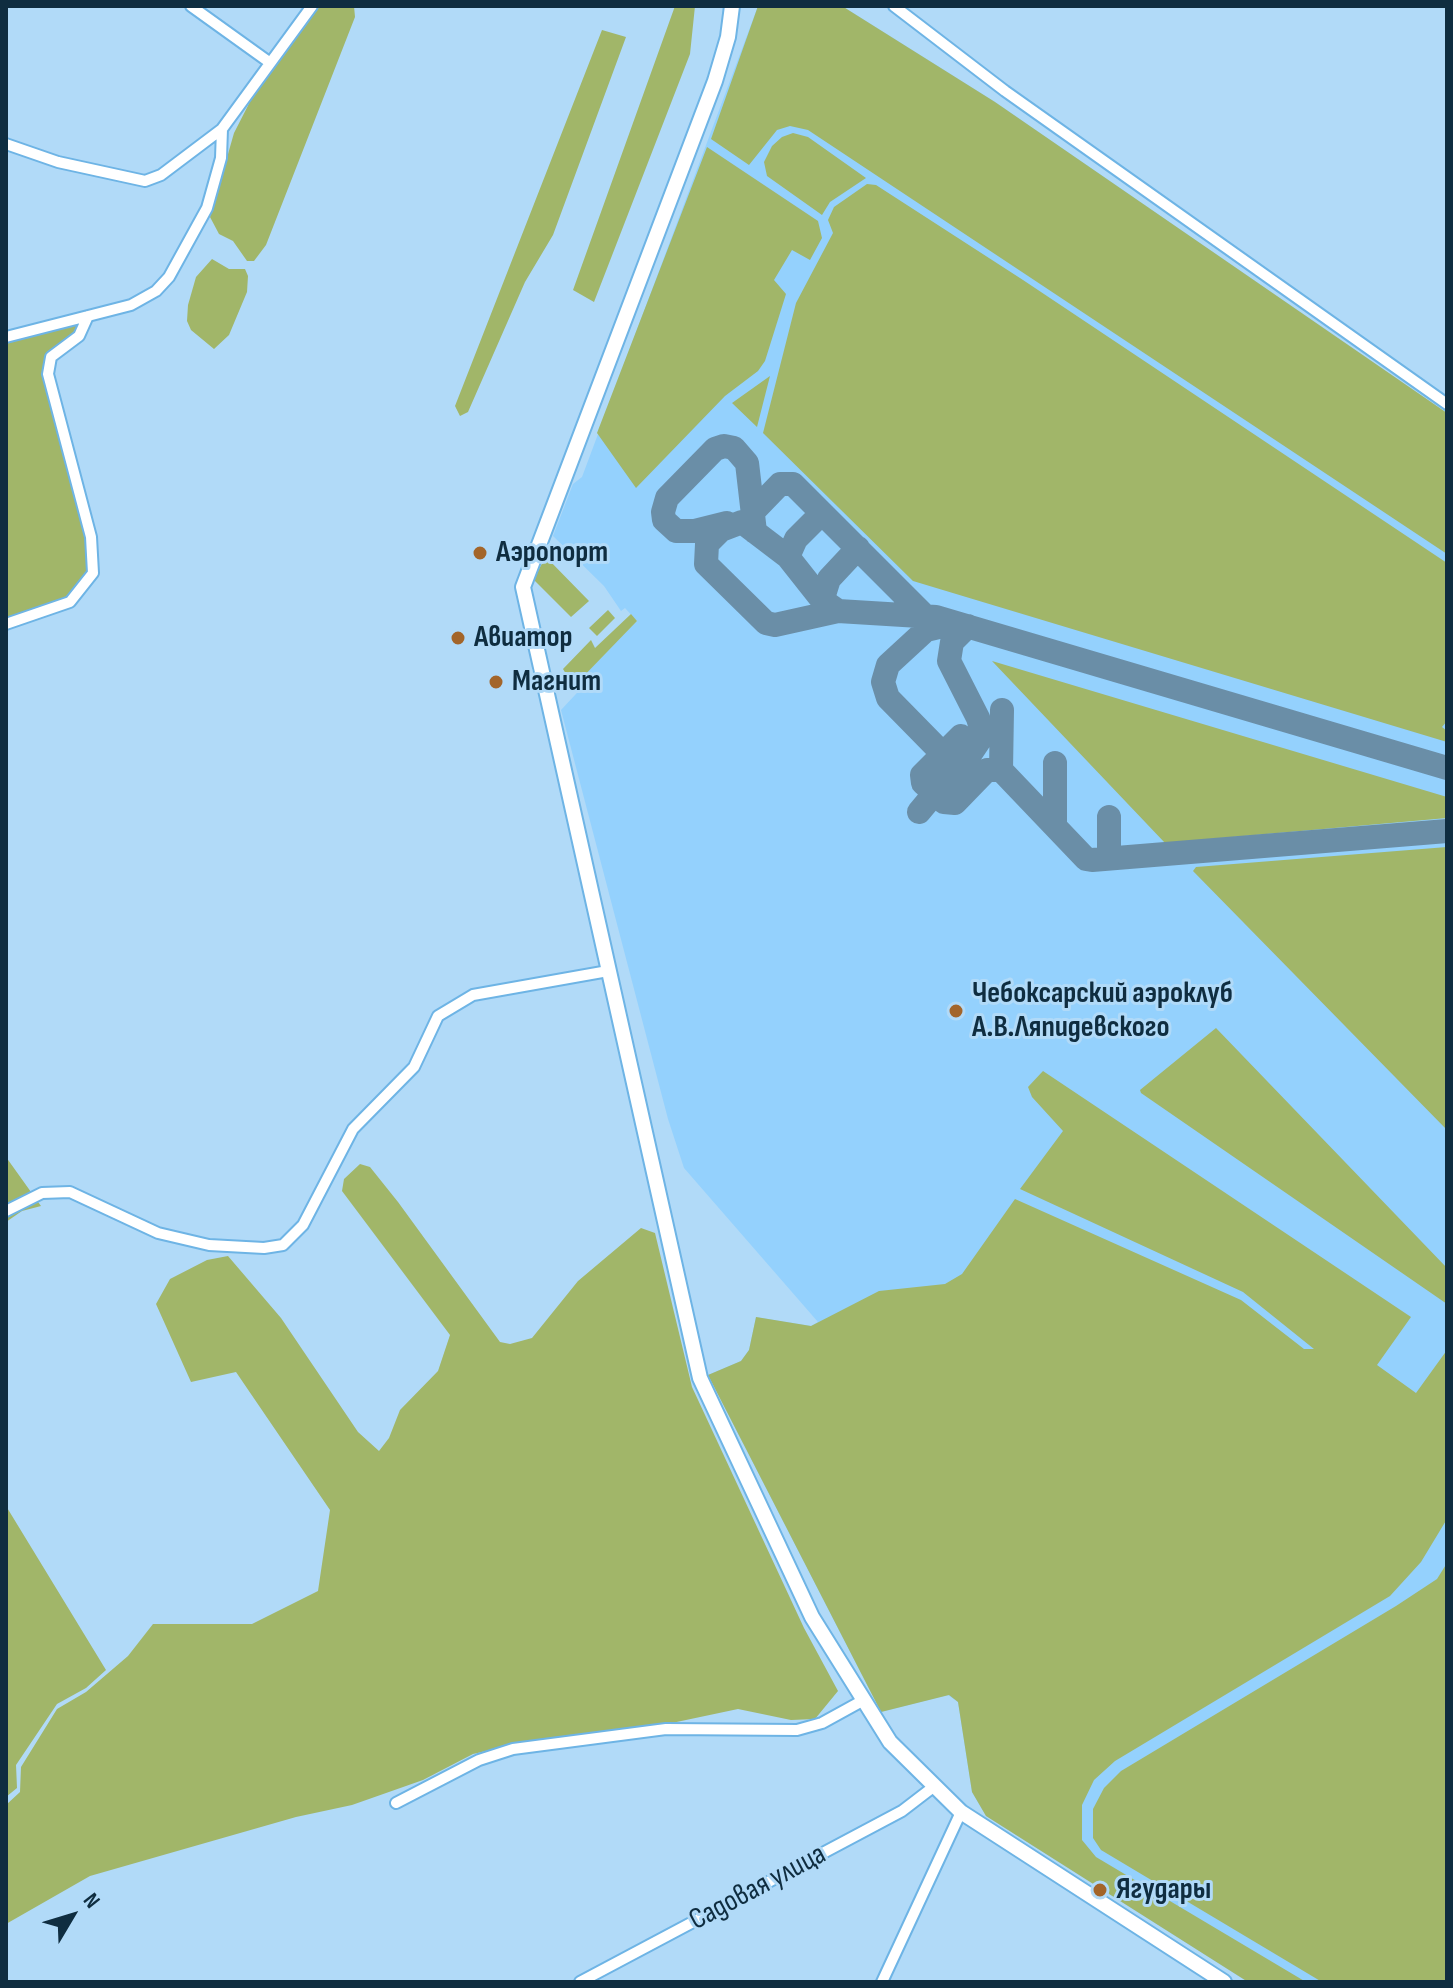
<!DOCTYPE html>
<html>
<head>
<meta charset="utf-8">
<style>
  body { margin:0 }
  #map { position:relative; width:1453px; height:1988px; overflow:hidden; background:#b1daf8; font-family:"Sofia Sans Condensed",sans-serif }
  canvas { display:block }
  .frame { position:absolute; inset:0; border:8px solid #0f2d40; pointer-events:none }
  .north { position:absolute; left:32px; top:1876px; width:80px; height:80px; -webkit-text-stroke:6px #b1daf8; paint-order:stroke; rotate:52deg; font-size:22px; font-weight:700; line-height:32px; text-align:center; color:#0f2d40 }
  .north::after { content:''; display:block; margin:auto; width:28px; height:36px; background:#0f2d40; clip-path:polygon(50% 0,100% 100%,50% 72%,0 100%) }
</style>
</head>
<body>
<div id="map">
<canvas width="1453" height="1988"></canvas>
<div class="frame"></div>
<div class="north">N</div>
</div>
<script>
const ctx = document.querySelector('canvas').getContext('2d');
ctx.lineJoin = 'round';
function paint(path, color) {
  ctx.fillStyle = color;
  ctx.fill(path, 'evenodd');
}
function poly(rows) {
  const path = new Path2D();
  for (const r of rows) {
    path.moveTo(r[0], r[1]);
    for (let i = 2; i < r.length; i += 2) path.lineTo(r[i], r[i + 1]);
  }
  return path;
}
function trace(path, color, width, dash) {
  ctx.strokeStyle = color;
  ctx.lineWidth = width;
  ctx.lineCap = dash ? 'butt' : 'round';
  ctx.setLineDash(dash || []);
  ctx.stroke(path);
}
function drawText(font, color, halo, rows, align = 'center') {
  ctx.font = font + ' "Sofia Sans Condensed",sans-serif';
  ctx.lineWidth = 6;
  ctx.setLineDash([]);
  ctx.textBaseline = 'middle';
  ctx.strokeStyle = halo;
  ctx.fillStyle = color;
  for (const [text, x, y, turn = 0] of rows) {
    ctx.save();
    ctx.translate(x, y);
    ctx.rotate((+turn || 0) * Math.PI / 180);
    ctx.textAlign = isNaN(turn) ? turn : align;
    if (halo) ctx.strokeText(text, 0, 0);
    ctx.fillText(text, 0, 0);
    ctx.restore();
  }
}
paint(poly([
  [758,6,842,6,995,102,1447,413,1447,1982,1248,1982,986,1816,972,1792,958,1702,948,1695,881,1712,708,1375,741,1361,749,1350,756,1317,811,1326,818,1322,684,1168,668,1119,561,710,589,680,585,674,637,621,625,608,621,611,604,586,553,536,573,484,582,477]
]), '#94d1fd');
paint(poly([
  [320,6,354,6,355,17,266,245,254,261,247,261,233,241,219,234,210,217,234,133,258,86],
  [675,6,695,6,690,54,594,302,573,290],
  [758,6,842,6,995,102,1447,413,1447,554,808,130,790,126,777,130,749,165,711,139],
  [602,30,626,37,553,235,525,282,468,412,460,416,455,406],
  [793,133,808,137,866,178,830,202,822,215,767,176,764,162,772,146,782,137],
  [707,147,818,221,822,238,810,260,792,250,774,280,786,294,765,361,758,371,725,396,636,488,597,433],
  [867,184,876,185,1023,280,1447,563,1447,721,1442,727,1447,731,1447,742,913,581,763,433,796,303,833,233,828,220,834,207],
  [212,259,229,269,245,269,248,276,247,292,229,335,214,349,191,330,187,321,188,305,196,277],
  [82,320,81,329,47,362,88,538,91,572,69,600,6,623,6,339],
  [770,376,757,427,732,403],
  [546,557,589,601,571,617,533,579],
  [608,610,615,618,597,636,589,628],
  [631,614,637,621,578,682,569,679,563,669,591,640,595,648],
  [992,661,1447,797,1447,818,1165,843],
  [1447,847,1447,1130,1193,871,1196,867],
  [1216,1028,1447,1268,1447,1304,1141,1093,1140,1090],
  [1043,1071,1411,1317,1377,1365,1416,1393,1447,1350,1447,1519,1421,1562,1390,1596,1115,1761,1094,1780,1082,1805,1082,1840,1096,1857,1306,1982,1248,1982,986,1816,972,1792,958,1702,949,1695,881,1712,708,1375,741,1361,749,1350,756,1317,811,1326,879,1291,945,1284,962,1274,1015,1199,1241,1300,1304,1349,1314,1349,1243,1292,1020,1189,1063,1131,1032,1097,1028,1087],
  [6,1157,41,1206,22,1211,6,1222],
  [360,1164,370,1167,398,1202,500,1342,510,1344,532,1338,578,1281,641,1228,655,1233,692,1387,804,1628,838,1691,815,1719,791,1720,738,1709,634,1731,535,1740,473,1754,423,1780,352,1805,296,1817,90,1876,6,1924,6,1805,20,1792,21,1767,57,1709,86,1692,128,1656,153,1624,252,1624,318,1591,330,1510,236,1372,191,1382,156,1304,170,1279,207,1260,228,1256,281,1318,358,1432,379,1451,389,1438,400,1410,438,1371,450,1335,342,1191,344,1179],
  [6,1506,106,1670,86,1688,57,1704,16,1765,17,1788,6,1797],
  [1447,1563,1447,1982,1322,1982,1101,1850,1093,1838,1093,1809,1104,1788,1121,1771,1396,1606,1437,1579]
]), '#a1b669');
trace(poly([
  [752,513,780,484,793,484,924,615],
  [727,523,695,531,676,531,664,520,663,512,667,498,715,449,724,446,734,448,747,463,755,532],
  [788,557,796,539,822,513],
  [827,604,824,595,829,579,858,548],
  [838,611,775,625,766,623,706,564,707,544,721,530,742,522,788,557,822,600,838,611,936,617,1447,768],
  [955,623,926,630,888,665,883,682,888,698,942,753,952,757,971,753,983,735,978,718,949,661,952,642,968,626],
  [1001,770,1002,710],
  [919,812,934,794,971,753,969,743,961,736,922,775,923,783,931,790,934,794,938,797,944,802,955,803,987,770,1001,770,1086,859,1092,860,1447,831],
  [1109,817,1109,849,1113,858],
  [1055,826,1055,763]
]), '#6a8ea7', 24);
const street = poly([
  [191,6,269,62],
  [894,6,1005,91,1447,404],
  [6,144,58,162,145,181,161,175,222,129],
  [6,337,131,305,156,291,169,277,207,208,221,158,222,129,312,6],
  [6,624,70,602,93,573,91,537,48,374,51,357,79,336,88,316],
  [6,1211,42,1193,70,1192,158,1233,209,1245,264,1248,283,1245,303,1225,353,1129,414,1067,438,1016,473,995,608,971],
  [396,1803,479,1760,513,1749,666,1729,797,1730,822,1723,862,1701],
  [580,1982,902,1811,932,1788],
  [882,1982,961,1812]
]);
const secondary = poly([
  [732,6,728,37,715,81,523,587,700,1378,812,1617,890,1742,961,1812,1224,1982]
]);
trace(street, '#6eb4e5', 14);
trace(secondary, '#6eb4e5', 18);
trace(street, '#fff', 10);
trace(secondary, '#fff', 14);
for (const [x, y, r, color] of [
  [480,553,8,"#a3652a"],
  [458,638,8,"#a3652a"],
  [496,682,8,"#a3652a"],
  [956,1011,8,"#a3652a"],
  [1100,1890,8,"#a3652a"]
]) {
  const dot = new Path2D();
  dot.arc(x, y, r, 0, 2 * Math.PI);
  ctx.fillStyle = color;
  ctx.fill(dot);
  trace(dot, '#b1daf8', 3);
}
drawText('bold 30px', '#0f2d40', '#b1daf8', [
  ["Аэропорт",496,553],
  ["Авиатор",474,638],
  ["Магнит",512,682],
  ["Чебоксарский аэроклуб",972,994],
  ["А.В.Ляпидевского",972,1028],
  ["Ягудары",1116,1890]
], 'left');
drawText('30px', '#0f2d40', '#b1daf8', [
  ["Садовая улица",758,1888,-28]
]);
</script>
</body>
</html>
